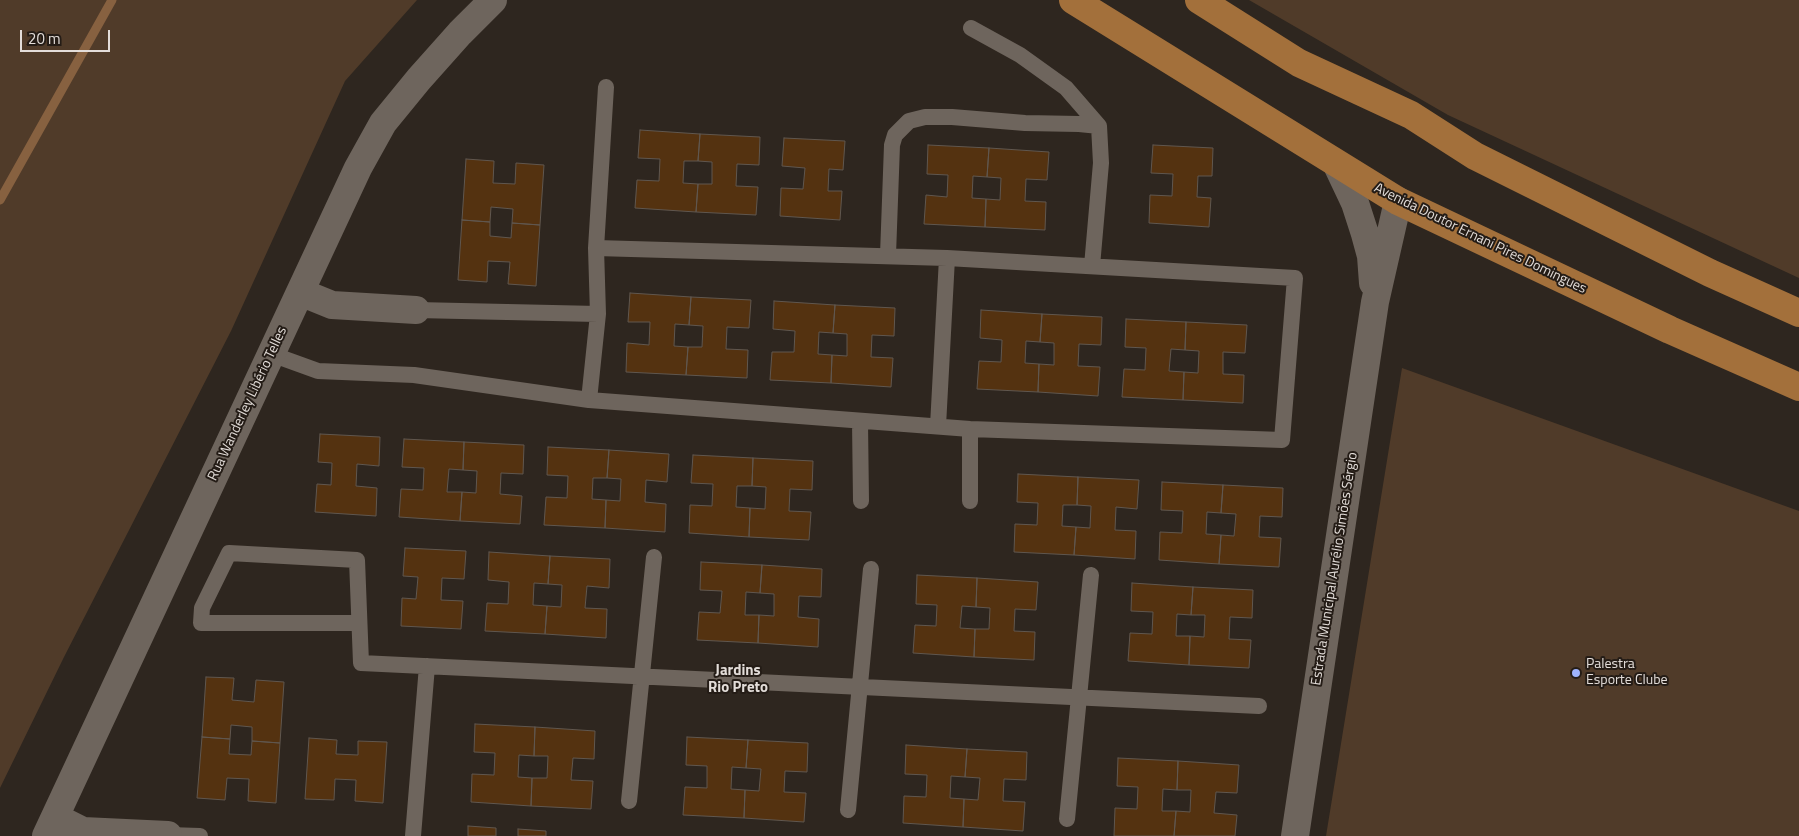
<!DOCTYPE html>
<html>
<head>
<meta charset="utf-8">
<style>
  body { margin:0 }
  #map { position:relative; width:1799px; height:836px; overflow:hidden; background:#2e261f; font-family:"Titillium Web",sans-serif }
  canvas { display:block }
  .scale { position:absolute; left:20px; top:30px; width:90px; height:22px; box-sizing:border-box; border:2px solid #e3ddd9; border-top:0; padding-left:6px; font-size:15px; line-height:18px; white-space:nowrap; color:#e3ddd9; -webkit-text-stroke:4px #241c16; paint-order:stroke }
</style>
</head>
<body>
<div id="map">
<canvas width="1799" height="836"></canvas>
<div class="scale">20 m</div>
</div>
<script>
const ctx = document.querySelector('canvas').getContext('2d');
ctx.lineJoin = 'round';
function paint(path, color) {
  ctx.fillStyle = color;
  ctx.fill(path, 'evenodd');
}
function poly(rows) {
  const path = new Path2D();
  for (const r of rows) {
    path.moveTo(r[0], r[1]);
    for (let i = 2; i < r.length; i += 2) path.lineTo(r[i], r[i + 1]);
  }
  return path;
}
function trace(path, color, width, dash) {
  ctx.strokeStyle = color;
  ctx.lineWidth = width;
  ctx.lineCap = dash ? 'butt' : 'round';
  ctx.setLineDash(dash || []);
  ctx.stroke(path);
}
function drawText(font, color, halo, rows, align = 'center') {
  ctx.font = font + ' "Titillium Web",sans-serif';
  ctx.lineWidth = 4;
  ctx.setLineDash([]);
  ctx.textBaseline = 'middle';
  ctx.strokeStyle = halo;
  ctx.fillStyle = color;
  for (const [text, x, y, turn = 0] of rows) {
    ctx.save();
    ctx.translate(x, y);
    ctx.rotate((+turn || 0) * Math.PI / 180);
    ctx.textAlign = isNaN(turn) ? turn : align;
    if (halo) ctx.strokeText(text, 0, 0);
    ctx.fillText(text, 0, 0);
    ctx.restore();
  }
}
paint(poly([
  [0,0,417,0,345,81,231,331,64,657,0,788],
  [1249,0,1799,0,1799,278,1448,115],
  [1402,368,1799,511,1799,836,1326,836]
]), '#503b29');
trace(poly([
  [0,200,112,0]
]), '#876140', 9);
const building = poly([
  [640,130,700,134,698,161,684,161,683,183,698,184,696,212,635,208,637,180,659,181,660,159,638,158,640,130],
  [700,134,760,137,759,165,737,164,736,186,758,187,756,215,696,212,698,184,712,184,712,162,698,161,700,134],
  [784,138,845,141,843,170,829,169,828,191,842,191,840,220,780,216,781,188,803,189,805,168,782,166,784,138],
  [928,145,989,148,987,177,973,176,972,198,986,199,985,227,924,224,926,195,947,197,948,175,927,174,928,145],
  [1153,145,1213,148,1212,176,1198,176,1197,197,1211,198,1209,227,1149,223,1150,195,1172,196,1173,174,1151,173,1153,145],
  [989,148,1049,152,1047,180,1026,179,1025,201,1046,202,1045,230,985,227,986,199,1000,200,1001,178,987,177,989,148],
  [466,159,494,161,493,183,515,184,516,163,544,165,540,225,512,223,513,209,491,207,490,222,462,220,466,159],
  [462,220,490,222,490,236,511,238,512,223,540,225,536,286,508,284,510,262,488,261,487,282,458,280,462,220],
  [630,293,691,297,689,325,675,324,674,346,688,347,686,375,626,372,627,343,649,345,650,322,628,322,630,293],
  [691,297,751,300,749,328,727,327,726,349,748,350,747,378,686,375,688,347,702,347,703,326,689,325,691,297],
  [774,301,835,305,833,333,819,332,818,354,832,355,831,383,770,380,772,352,794,352,795,331,773,329,774,301],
  [835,305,895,308,894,336,872,335,871,357,893,358,891,387,831,383,832,355,847,356,847,334,833,333,835,305],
  [981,310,1042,314,1040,342,1026,341,1025,363,1039,364,1038,392,977,389,979,361,1001,362,1002,340,980,338,981,310],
  [1042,314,1102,317,1101,345,1079,344,1078,366,1100,367,1098,396,1038,392,1039,364,1054,365,1054,343,1040,342,1042,314],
  [1126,319,1186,322,1185,350,1171,349,1169,371,1184,372,1183,400,1122,397,1124,369,1145,370,1146,348,1125,347,1126,319],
  [1186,322,1247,325,1245,353,1223,352,1223,374,1244,375,1243,403,1183,400,1184,372,1198,373,1199,351,1185,350,1186,322],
  [320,434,380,437,379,466,357,464,356,486,377,488,376,516,315,512,317,484,331,485,332,463,318,462,320,434],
  [404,439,464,442,463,470,449,469,447,492,462,492,460,521,399,517,401,489,423,490,424,468,402,467,404,439],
  [464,442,524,445,523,474,501,473,500,494,522,496,520,524,460,521,462,492,476,493,477,471,463,470,464,442],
  [548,447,609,450,607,478,593,478,592,499,606,500,605,528,544,525,546,497,567,498,568,476,547,475,548,447],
  [609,450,669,454,667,482,646,480,645,502,666,504,665,532,605,528,606,500,620,501,621,479,607,478,609,450],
  [693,455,753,458,752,486,737,486,736,507,750,508,749,537,689,533,690,505,712,506,713,484,691,483,693,455],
  [753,458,813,461,812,490,790,489,789,511,811,512,809,540,749,537,750,508,765,509,766,487,752,486,753,458],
  [1018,474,1078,477,1077,505,1063,505,1062,526,1076,527,1074,555,1014,552,1015,524,1037,525,1038,503,1017,502,1018,474],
  [1078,477,1139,480,1137,509,1116,507,1115,530,1136,531,1135,559,1074,555,1076,527,1090,528,1091,506,1077,505,1078,477],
  [1162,482,1223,485,1221,513,1207,512,1206,534,1221,535,1219,564,1159,560,1160,532,1182,533,1183,511,1161,510,1162,482],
  [1223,485,1283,488,1282,517,1260,516,1259,537,1281,538,1279,567,1219,564,1221,535,1234,536,1236,514,1221,513,1223,485],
  [405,548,466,551,464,579,442,578,441,600,463,601,461,629,401,626,402,598,416,599,418,577,403,576,405,548],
  [489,552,550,556,548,584,534,583,533,605,547,606,545,634,485,631,487,603,508,604,509,582,488,580,489,552],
  [550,556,610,559,609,588,587,586,585,608,607,609,606,638,545,634,547,606,561,607,562,585,548,584,550,556],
  [701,562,762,565,760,593,746,592,745,615,759,615,758,643,697,640,699,612,720,613,722,591,700,590,701,562],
  [762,565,822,569,821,597,799,596,798,617,819,619,818,647,758,643,759,615,774,616,774,594,760,593,762,565],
  [917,575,977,578,976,607,962,606,960,628,975,629,974,657,913,653,915,625,936,626,937,605,916,604,917,575],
  [977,578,1038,582,1036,610,1015,609,1014,631,1035,632,1034,660,974,657,975,629,989,629,990,608,976,607,977,578],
  [1132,583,1193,587,1191,615,1177,614,1176,636,1190,636,1189,665,1128,661,1130,633,1152,634,1153,612,1131,611,1132,583],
  [1193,587,1253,590,1252,618,1230,617,1229,639,1251,640,1249,668,1189,665,1190,636,1204,637,1205,615,1191,615,1193,587],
  [206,677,234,678,232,700,254,702,256,680,284,682,280,743,252,741,252,727,231,725,230,739,202,737,206,677],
  [475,724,535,727,534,756,519,755,518,777,532,778,531,806,471,802,472,774,494,775,495,753,474,752,475,724],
  [535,727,595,731,594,759,573,758,571,780,593,781,591,809,531,806,532,778,547,778,548,756,534,756,535,727],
  [202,737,230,739,229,754,251,755,252,741,280,743,276,803,248,801,249,779,227,778,225,800,197,798,202,737],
  [687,737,748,740,746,768,732,767,731,789,745,790,744,818,683,815,685,787,707,788,707,766,686,765,687,737],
  [309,738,337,740,336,754,358,755,358,741,387,742,383,803,355,801,356,780,335,779,334,800,305,799,309,738],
  [748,740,808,743,807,772,785,771,784,792,806,793,804,822,744,818,745,790,759,791,761,769,746,768,748,740],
  [906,745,967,749,965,777,951,776,950,798,964,799,963,827,903,823,904,796,926,797,927,775,905,774,906,745],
  [967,749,1027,752,1026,780,1004,779,1003,801,1025,802,1023,831,963,827,964,799,978,800,980,778,965,777,967,749],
  [1118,758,1178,761,1177,790,1163,789,1162,811,1176,811,1174,836,1114,836,1115,808,1137,809,1138,787,1117,786,1118,758],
  [1178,761,1239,765,1237,793,1216,792,1214,813,1237,815,1235,836,1174,836,1176,811,1190,812,1191,790,1177,790,1178,761],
  [468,826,496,828,496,836,468,836,468,826],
  [518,829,546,831,546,836,518,836,518,829]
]);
paint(building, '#543210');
trace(building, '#60574f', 1);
trace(poly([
  [971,28,1020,55,1066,88,1099,126,1101,163,1092,266],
  [888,255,892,145,895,135,909,121,925,117,952,117,1025,123,1079,124,1099,126],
  [416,310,598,314],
  [271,354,318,371,414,375,589,400,970,429,1282,440,1295,278,947,258,596,248],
  [589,400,598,314,596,248,606,87],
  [860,422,861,501],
  [938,426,947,258],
  [970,429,970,501],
  [359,623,201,623,202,608,229,553,357,560,361,663,1259,706],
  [629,801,654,557],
  [848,810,871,569],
  [1067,819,1091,575],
  [168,835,200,836],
  [413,836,427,666]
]), '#6e655d', 16);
trace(poly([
  [1337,165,1355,203,1365,234,1371,256,1373,283],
  [300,292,332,305,416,310],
  [55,817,83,831,168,835],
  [46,836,358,168,383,123,419,79,460,33,493,0],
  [1295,836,1375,302,1398,201]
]), '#6e655d', 28);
trace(poly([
  [1073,0,1398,201,1670,330,1799,387],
  [1199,0,1299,63,1411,115,1475,156,1710,273,1799,313]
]), '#a3703b', 28);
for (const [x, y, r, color] of [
  [1576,673,5,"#9fb3fd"]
]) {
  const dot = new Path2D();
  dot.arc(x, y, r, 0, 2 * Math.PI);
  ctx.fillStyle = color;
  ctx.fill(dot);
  trace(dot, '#241c16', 2);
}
drawText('14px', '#e3ddd9', '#241c16', [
  ["Avenida Doutor Ernani Pires Domingues",1480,239,26],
  ["Rua Wanderley Libério Telles",248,404,-65],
  ["Estrada Municipal Aurélio Simões Sérgio",1335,569,-81]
]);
drawText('14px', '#e3ddd9', '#241c16', [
  ["Palestra",1586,665],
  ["Esporte Clube",1586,681]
], 'left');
drawText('bold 15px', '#e3ddd9', '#241c16', [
  ["Jardins",738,671],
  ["Rio Preto",738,688]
]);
</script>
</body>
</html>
